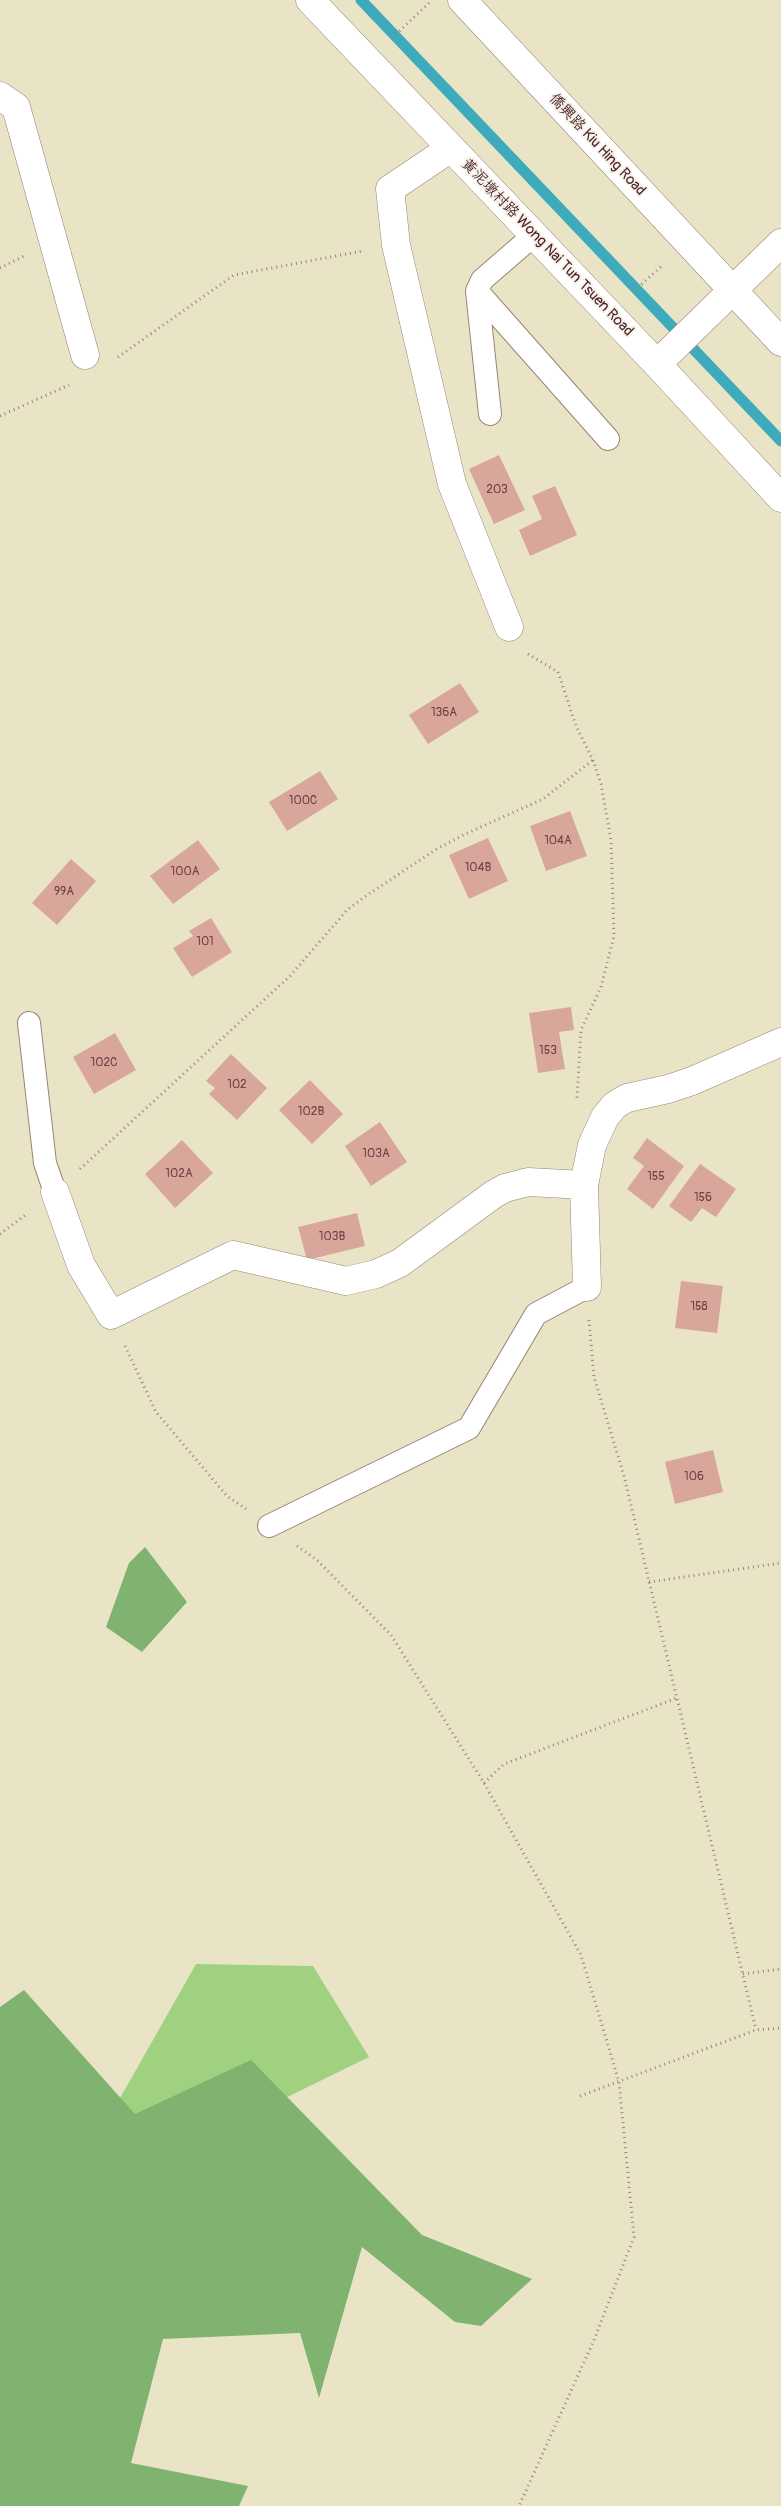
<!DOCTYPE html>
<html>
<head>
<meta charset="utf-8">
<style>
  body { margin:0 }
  canvas { display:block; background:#eae4c6 }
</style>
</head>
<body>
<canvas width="781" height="2506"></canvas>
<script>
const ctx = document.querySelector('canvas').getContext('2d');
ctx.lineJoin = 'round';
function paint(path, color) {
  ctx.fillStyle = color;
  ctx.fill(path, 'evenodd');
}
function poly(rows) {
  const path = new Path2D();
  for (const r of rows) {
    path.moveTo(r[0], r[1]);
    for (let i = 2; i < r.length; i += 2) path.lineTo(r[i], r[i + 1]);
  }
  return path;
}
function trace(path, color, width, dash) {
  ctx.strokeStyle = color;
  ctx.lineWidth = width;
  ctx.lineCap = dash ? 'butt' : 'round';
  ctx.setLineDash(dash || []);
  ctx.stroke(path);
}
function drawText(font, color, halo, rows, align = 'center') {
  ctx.font = font + ' Pangolin,"LXGW WenKai TC",sans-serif';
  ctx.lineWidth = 4;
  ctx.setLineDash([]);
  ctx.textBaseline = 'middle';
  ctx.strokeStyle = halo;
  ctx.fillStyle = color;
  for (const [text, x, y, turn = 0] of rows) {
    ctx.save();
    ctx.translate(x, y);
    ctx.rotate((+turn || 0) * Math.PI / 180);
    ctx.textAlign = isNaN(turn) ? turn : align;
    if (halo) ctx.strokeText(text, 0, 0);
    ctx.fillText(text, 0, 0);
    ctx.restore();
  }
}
paint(poly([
  [196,1964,313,1966,369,2057,161,2159,94,2144]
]), '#a0d181');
paint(poly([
  [145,1547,187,1602,142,1652,106,1627,129,1563],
  [24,1990,135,2114,251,2060,422,2235,532,2279,481,2326,455,2322,362,2247,319,2398,300,2333,163,2339,131,2463,248,2486,239,2506,0,2506,0,2007]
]), '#80b36f');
trace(poly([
  [361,0,781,441]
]), '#3eabbd', 11);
paint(poly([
  [499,455,525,510,494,524,469,469],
  [555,486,577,535,530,556,519,530,542,519,532,496],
  [460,683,479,712,428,744,409,715],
  [320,771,338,799,287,831,269,802],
  [570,811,587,856,546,871,530,826],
  [488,838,508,881,469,899,449,855],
  [198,840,220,869,173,904,150,876],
  [71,859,96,881,57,925,32,903],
  [211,918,232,952,192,977,173,948,193,936,189,931],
  [571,1007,574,1030,559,1032,565,1069,538,1073,529,1013],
  [115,1033,136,1070,94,1094,73,1057],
  [231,1054,267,1088,237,1120,209,1094,215,1088,206,1081],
  [310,1080,343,1114,312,1144,279,1110],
  [380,1122,407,1162,371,1186,345,1146],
  [647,1138,684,1166,653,1209,627,1189,644,1166,633,1158],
  [182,1140,213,1173,175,1208,145,1174],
  [700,1164,736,1189,716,1217,702,1208,691,1222,669,1206],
  [357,1213,365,1246,307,1260,298,1227],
  [681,1281,723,1286,717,1333,675,1328],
  [713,1450,723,1492,675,1504,665,1462]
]), '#d9a69c');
const lane = poly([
  [477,291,608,439],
  [490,414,477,291,482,280,534,235],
  [29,1023,45,1163,55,1192],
  [269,1526,469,1428,536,1314,587,1287]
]);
const street = poly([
  [310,0,657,364,781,498],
  [462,0,781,342],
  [0,96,16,107,85,355],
  [451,148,390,189,396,245,452,484,509,627],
  [55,1192,81,1265,111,1315,233,1255,346,1281,376,1274,400,1263,494,1194,505,1188,528,1182,584,1185],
  [587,1287,584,1185,592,1145,605,1117,615,1105,627,1098,668,1089,692,1081,781,1042]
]);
const secondary = poly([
  [657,364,781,243]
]);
trace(lane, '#9a8278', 24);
trace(street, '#9a8278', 29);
trace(secondary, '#9a8278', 29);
trace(poly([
  [392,38,429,3],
  [0,268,24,256],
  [634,291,663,265],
  [118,357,234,275,363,251],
  [0,416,69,385],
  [528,654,558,672,576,726,593,760,601,784,611,840,614,936,601,987,581,1030,577,1098],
  [80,1169,290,976,347,910,363,898,435,850,463,835,543,799,593,760],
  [0,1234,28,1213],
  [589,1320,594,1377,624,1476,756,2030],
  [125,1346,156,1412,227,1496,246,1509],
  [297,1546,317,1560,391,1635,484,1783,581,1955,619,2082,634,2237,594,2340,519,2506],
  [649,1582,781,1563],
  [484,1783,504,1764,677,1698],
  [743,1974,781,1969],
  [580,2096,756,2030,781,2028]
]), '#9a8278', 3, [1, 4]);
trace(lane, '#fff', 22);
trace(street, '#fff', 28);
trace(secondary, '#fff', 28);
drawText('12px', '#6e4147', null, [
  ["203",497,490],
  ["136A",444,713],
  ["100C",303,801],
  ["104A",558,841],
  ["104B",478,868],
  ["100A",185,872],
  ["99A",64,892],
  ["101",205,942],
  ["153",548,1051],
  ["102C",104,1063],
  ["102",237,1085],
  ["102B",311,1112],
  ["103A",376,1154],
  ["102A",179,1174],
  ["155",656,1177],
  ["156",703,1198],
  ["103B",332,1237],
  ["158",699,1307],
  ["106",694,1477]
]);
drawText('15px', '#4a1f2b', '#f7f3e8', [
  ["僑興路 Kiu Hing Road",597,145,47],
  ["黃泥墩村路 Wong Nai Tun Tsuen Road",547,248,46]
]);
</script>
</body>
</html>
